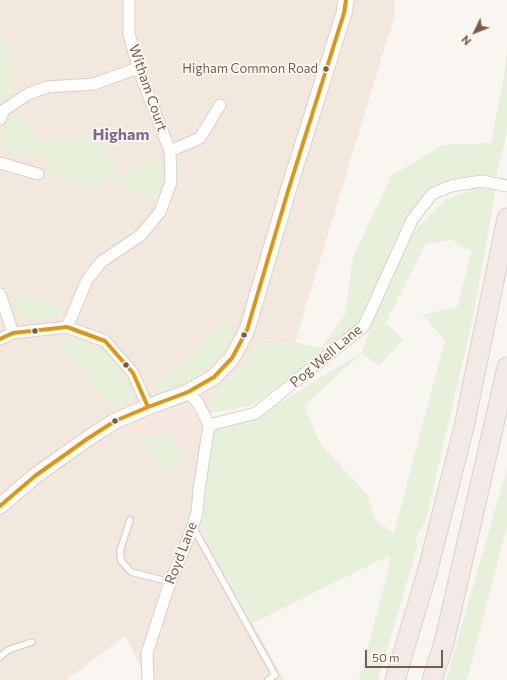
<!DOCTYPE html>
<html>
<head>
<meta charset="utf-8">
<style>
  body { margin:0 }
  #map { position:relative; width:507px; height:680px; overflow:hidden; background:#f9f5f0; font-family:Commissioner,sans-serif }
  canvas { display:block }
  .north { position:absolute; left:455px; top:12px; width:40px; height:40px; -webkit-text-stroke:3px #fffaf3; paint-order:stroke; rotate:227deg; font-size:11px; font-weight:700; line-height:16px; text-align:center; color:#7a5c4d }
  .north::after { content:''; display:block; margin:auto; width:14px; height:18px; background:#7a5c4d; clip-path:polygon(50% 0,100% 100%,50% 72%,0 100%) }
  .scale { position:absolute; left:365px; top:650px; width:78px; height:18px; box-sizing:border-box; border:2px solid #7a5c4d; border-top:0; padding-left:5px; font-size:12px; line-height:14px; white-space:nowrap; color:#7a5c4d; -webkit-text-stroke:3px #fffaf3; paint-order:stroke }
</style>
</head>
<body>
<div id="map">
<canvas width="507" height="680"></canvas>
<div class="north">N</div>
<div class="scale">50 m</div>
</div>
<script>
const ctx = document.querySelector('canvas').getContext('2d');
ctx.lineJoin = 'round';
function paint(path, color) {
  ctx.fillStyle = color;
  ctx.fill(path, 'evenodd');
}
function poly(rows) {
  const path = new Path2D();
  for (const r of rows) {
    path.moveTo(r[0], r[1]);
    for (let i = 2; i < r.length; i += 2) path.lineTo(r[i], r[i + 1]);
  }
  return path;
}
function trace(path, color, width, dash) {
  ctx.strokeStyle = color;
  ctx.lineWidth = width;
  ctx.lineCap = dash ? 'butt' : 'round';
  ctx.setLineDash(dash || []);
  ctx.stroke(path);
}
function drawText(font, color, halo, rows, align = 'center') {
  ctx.font = font + ' Commissioner,sans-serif';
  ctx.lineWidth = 3.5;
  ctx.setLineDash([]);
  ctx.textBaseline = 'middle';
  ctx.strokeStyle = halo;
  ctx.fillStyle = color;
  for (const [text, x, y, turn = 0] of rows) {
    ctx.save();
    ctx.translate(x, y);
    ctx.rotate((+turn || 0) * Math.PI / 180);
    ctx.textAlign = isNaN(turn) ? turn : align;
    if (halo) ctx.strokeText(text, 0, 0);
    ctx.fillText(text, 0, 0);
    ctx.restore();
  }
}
paint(poly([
  [0,0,395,0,394,17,295,342,256,344,236,373,212,394,211,413,199,490,197,513,200,527,284,680,148,680,125,636,66,680,0,680]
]), '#f2e8de');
paint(poly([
  [180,399,189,404,201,419,202,435,187,453,164,476,129,422]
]), '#f6e8e1');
paint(poly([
  [0,32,6,41,13,92,0,104],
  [507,48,507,125,504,146,496,176,460,177,433,188,408,215,360,324,253,405,211,413,212,394,236,373,256,344,295,342,321,348,345,315,353,257,392,175,443,145,491,143,504,76],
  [19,110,39,143,104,134,116,176,161,159,160,188,157,200,109,179,99,188,46,172,50,160,26,151,20,155,12,155,2,150,2,139,6,123,16,112],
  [497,184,472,322,425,523,417,535,415,542,418,545,378,680,359,680,389,568,390,555,253,623,200,527,215,428,258,417,362,352,377,309,415,230,445,200,480,186],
  [452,240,464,248,472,251,457,307,422,315,445,340,394,533,375,519,368,495,321,445,304,406,362,353,379,366,403,339,386,323,426,244],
  [26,295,64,308,62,312,56,316,24,318,19,314,13,301],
  [226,321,236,328,217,358,193,377,167,389,158,392,151,386,183,364],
  [62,335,76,340,105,354,116,363,131,389,131,398,119,409,86,382,90,376,67,358],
  [167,430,187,453,164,476,141,439],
  [507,468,507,525,467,680,446,680]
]), '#e7f0db');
const lane = poly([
  [130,520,120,551,121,561,131,572,170,582],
  [193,527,275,675,268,680],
  [0,657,8,650,32,642]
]);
const street = poly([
  [0,119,4,110,28,94,47,87,94,84,138,68],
  [170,151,200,138,220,105],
  [0,163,38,174],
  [0,294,13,333],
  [67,327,87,280,101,262,141,235,160,212,171,182,170,151,138,68,129,34,129,0],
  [0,339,13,333,67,327,105,341,133,373,148,407],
  [188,392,198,403,209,425,256,413,364,326,412,220,432,194,451,186,482,181,507,186],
  [148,680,147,653,170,582,189,537,197,513,199,490,209,425]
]);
const secondary = poly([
  [0,506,35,476,87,439,115,421,148,407,188,392,214,377,232,358,247,330,288,191,344,13,346,0]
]);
const highway = poly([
  [395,680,427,573,464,427,507,218],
  [432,680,444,643,507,367]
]);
trace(lane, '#d7d1cb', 8);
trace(street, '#d7d1cb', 13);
trace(secondary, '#d9d2cb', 17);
trace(highway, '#dad1cc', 21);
trace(lane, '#fefefd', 5.5);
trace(street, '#fefefd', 11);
trace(secondary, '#fefefd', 15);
trace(highway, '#f2eae7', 19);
trace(poly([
  [0,339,13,333,67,327,105,341,133,373,148,407],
  [0,506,35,476,87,439,115,421,148,407,188,392,214,377,232,358,247,330,288,191,344,13,346,0]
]), '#de970f', 4);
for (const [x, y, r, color] of [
  [326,69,3.5,"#7a5c4d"],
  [35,331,3.5,"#7a5c4d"],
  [244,335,3.5,"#7a5c4d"],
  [126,365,3.5,"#7a5c4d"],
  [115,421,3.5,"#7a5c4d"]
]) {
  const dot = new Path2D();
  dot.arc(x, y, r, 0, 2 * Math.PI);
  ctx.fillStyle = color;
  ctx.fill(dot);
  trace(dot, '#fffaf3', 1.5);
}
drawText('13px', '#7a5c4d', '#fffaf3', [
  ["Higham Common Road",318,69]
], 'right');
drawText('14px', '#7a5c4d', '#fffaf3', [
  ["Witham Court",148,88,71],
  ["Pog Well Lane",326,356,-40],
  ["Royd Lane",181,553,-69]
]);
drawText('bold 16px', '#846695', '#fffaf3', [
  ["Higham",121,135]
]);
</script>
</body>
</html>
